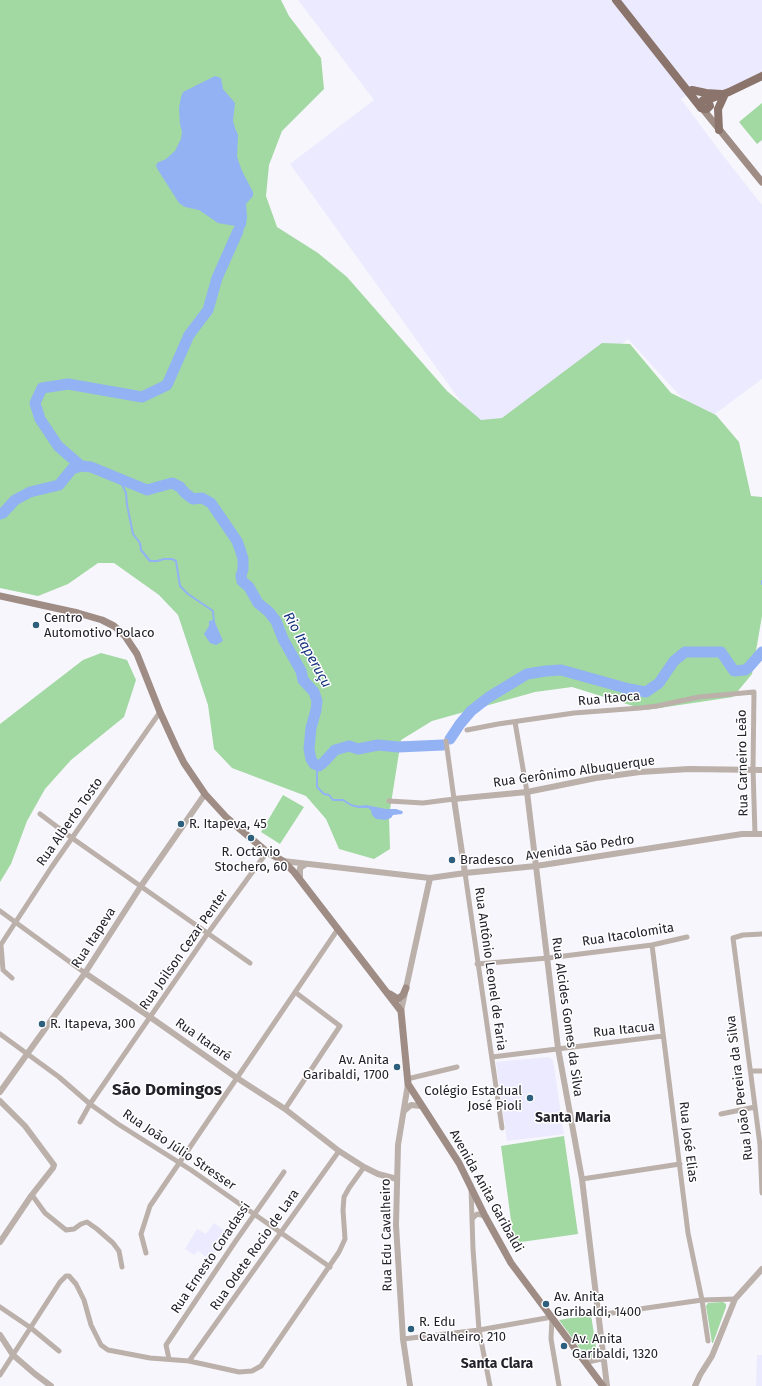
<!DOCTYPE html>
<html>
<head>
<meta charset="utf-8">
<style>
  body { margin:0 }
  canvas { display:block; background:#f7f6fc }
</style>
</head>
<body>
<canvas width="762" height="1386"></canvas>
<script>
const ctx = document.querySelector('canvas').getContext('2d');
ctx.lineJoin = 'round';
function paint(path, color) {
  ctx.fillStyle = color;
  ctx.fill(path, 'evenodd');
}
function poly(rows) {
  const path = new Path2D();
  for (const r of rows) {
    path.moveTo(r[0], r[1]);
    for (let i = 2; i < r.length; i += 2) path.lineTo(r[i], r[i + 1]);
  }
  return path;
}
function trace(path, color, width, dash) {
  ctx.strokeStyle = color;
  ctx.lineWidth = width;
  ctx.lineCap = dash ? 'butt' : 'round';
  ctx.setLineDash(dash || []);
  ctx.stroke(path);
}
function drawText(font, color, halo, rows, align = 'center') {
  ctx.font = font + ' "Fira Sans",sans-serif';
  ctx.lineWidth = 3;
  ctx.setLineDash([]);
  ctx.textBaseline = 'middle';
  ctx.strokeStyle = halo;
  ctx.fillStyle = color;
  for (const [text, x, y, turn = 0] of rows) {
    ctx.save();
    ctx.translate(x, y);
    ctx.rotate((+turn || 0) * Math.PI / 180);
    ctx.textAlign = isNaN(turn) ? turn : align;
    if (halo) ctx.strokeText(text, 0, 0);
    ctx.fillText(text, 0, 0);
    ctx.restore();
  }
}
paint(poly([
  [298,0,762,0,762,75,728,90,698,89,681,99,721,153,762,205,762,379,704,422,628,339,492,445,290,164,374,100],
  [548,1057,553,1060,564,1134,507,1141,496,1062],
  [214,1223,228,1233,210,1260,198,1251,194,1255,185,1249,197,1229,206,1234],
  [757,1355,762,1355,762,1386,756,1386]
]), '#eceafe');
paint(poly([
  [0,0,281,0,289,16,321,58,324,89,282,131,269,165,266,196,277,227,318,253,347,277,447,391,481,420,502,418,602,343,630,344,671,393,716,415,739,442,751,496,762,497,762,616,752,674,733,697,646,710,572,687,535,692,432,721,401,740,389,816,390,849,374,859,339,849,326,819,306,796,232,768,214,749,208,705,178,615,159,595,114,563,98,563,68,584,38,596,0,588],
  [762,103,762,140,757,144,739,122],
  [101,653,127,660,136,680,124,717,71,760,45,789,27,821,11,864,0,882,0,724,83,660],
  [283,795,304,807,280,844,261,832],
  [564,1136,578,1234,514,1243,501,1146],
  [723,1302,726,1304,726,1307,713,1343,712,1343,706,1306,708,1303],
  [591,1315,597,1353,594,1357,587,1358,559,1320]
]), '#a2d8a2');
paint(poly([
  [215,76,221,78,223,89,235,103,233,121,235,128,238,135,237,157,242,171,253,192,253,196,246,204,247,217,246,225,244,229,240,231,238,231,235,226,218,223,199,210,185,207,179,203,158,170,156,166,157,163,166,159,175,151,181,139,182,132,180,124,179,108,181,97,183,92],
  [214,620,223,641,216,645,210,643,204,634,209,626,209,621],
  [366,805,386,809,396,809,402,811,403,812,402,814,393,815,391,818,385,820,376,819,372,815,371,810,368,808,359,808,357,806]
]), '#92b2f4');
trace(poly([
  [120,480,126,493,127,505,133,534,140,543,141,550,150,561,157,561,164,559,172,559,176,561,180,586,188,594,213,611,214,623],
  [762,581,762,584],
  [317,765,317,787,324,794,329,795,333,800,343,800,351,805,359,807]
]), '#92b2f4', 2);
trace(poly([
  [81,466,58,446,40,419,35,403,42,388,68,384,142,397,167,385,189,335,208,310,217,278,238,231],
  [0,514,3,513,15,500,30,492,59,485,72,469,81,466,91,467,147,490,172,483,180,487,185,493,193,499,202,498,211,503,237,541,240,549,243,559,243,569,241,576,242,581,249,587,258,603,269,612,276,621,283,639,301,671,303,680,314,692,317,701,316,710,311,728,309,749,311,759,314,764,319,766,324,762,335,750,349,746,358,749,378,745,398,747,443,745],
  [450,739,460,724,471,711,489,697,527,674,546,671,561,670,629,689,646,692,659,683,674,661,685,652,721,652,734,671,745,670,749,667,762,652]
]), '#92b2f4', 11);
trace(poly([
  [515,722,527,792],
  [467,730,498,724,574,713,640,708,657,706,699,697,754,692,753,769,755,834],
  [389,801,423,803,454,799,446,741],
  [40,814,72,838,250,963],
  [465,873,502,1128],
  [0,911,85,973],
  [762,934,743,935,733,938,760,1145,762,1193],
  [1,945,3,970,12,978],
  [652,945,688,1233,702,1300,708,1341],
  [0,946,51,868,160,712],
  [477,964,548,958,652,945,687,937],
  [0,1034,59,1077,90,1104,118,1124,191,1170,330,1267],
  [492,1057,663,1036],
  [751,1071,762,1071],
  [407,1079,457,1067],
  [285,1109,340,1026,295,992],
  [721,1114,755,1107],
  [80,1122,90,1104,208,933,267,852],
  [582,1179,680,1164],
  [471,1188,473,1249,479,1330,490,1386],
  [32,1195,45,1213,66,1230,74,1229,81,1224,87,1222,97,1229,113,1243,119,1251,122,1267],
  [472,1219,477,1214,485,1216],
  [146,1253,141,1234,150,1206,338,929],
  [0,1307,31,1328,59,1351],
  [598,1315,702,1300,735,1299],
  [403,1339,479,1330,552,1317,551,1339,559,1386],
  [169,1359,166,1345,235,1242,284,1172],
  [189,1361,339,1151],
  [0,1375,60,1282,66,1276,69,1276,76,1284,84,1300,91,1325,101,1345,108,1350,150,1358,189,1361,239,1372,252,1371,261,1366,339,1252,345,1239,343,1210,344,1197,349,1188,364,1167]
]), '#bcb0aa', 5);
trace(poly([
  [527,792,558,1048,582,1179,607,1386],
  [283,861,430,878,465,873,536,866,742,834,762,834],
  [465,873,454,799,527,792,596,778,640,772,689,769,762,770],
  [300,879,300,868,306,864],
  [85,973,150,1017,237,1078,285,1109,339,1151,364,1167,378,1174,397,1179],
  [401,1011,430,878],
  [408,1084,398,1145,396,1225,403,1339,410,1386],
  [0,1092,85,973,141,886,205,794],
  [0,1101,25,1126,54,1165,53,1168,31,1196,0,1242],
  [404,1111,411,1105,421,1106],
  [0,1335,13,1355,35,1374,51,1386],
  [584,1361,590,1361,604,1358],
  [695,1386,700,1375,712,1356,735,1299,762,1269]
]), '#bcb0aa', 6);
trace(poly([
  [702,108,762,182],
  [0,596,78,613,102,620,114,626,125,636,137,654,160,712,176,747,184,763,205,794,227,818,267,852,283,861,294,872,401,1011,408,1084,459,1163,485,1216,511,1263,603,1386],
  [390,994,398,999,403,995,406,988]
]), '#9f8d85', 7);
trace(poly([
  [616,0,701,108,705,109,707,109,710,106,709,103,707,100,703,100,701,103,701,107],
  [692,90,706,93,722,94],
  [707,100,729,92,762,76],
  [719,130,718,109,724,96]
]), '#8a746b', 8);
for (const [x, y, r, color] of [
  [36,625,4,"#2e5f7d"],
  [181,824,4,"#2e5f7d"],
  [251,838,4,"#2e5f7d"],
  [452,860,4,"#2e5f7d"],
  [42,1024,4,"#2e5f7d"],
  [397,1067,4,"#2e5f7d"],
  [530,1098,4,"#2e5f7d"],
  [546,1304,4,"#2e5f7d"],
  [411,1329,4,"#2e5f7d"],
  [564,1346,4,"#2e5f7d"]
]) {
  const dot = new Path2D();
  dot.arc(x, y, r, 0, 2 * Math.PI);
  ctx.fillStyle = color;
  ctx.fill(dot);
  trace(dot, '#fff', 1.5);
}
drawText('13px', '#23222b', '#fff', [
  ["Centro",44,618],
  ["Automotivo Polaco",44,633],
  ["R. Itapeva, 45",189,824],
  ["R. Octávio",251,852,"center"],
  ["Stochero, 60",251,867,"center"],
  ["Bradesco",460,860],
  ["R. Itapeva, 300",50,1024],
  ["Av. Anita",389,1060,"right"],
  ["Garibaldi, 1700",389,1075,"right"],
  ["Colégio Estadual",522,1091,"right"],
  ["José Pioli",522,1106,"right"],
  ["Av. Anita",554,1297],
  ["Garibaldi, 1400",554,1312],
  ["R. Edu",419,1322],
  ["Cavalheiro, 210",419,1337],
  ["Av. Anita",572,1339],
  ["Garibaldi, 1320",572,1354]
], 'left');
drawText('13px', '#23222b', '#fff', [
  ["Rua Itaoca",609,699,-5],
  ["Rua Carneiro Leão",743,763,-91],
  ["Rua Gerônimo Albuquerque",574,772,-8],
  ["Rua Alberto Tosto",70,822,-55],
  ["Avenida São Pedro",580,848,-9],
  ["Rua Itacolomita",628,935,-9],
  ["Rua Itapeva",94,938,-57],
  ["Rua Joilson Cezar Penter",184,950,-55],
  ["Rua Antônio Leonel de Faria",490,969,82],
  ["Rua Alcides Gomes da Silva",567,1017,82],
  ["Rua Itacua",624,1030,-6],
  ["Rua Itararé",203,1040,35],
  ["Rua João Pereira da Silva",740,1088,-97],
  ["Rua José Elias",688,1142,83],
  ["Rua João Júlio Stresser",179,1150,34],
  ["Avenida Anita Garibaldi",486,1191,61],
  ["Rua Edu Cavalheiro",387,1235,-91],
  ["Rua Odete Rocio de Lara",255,1250,-55],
  ["Rua Ernesto Coradassi",211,1258,-56]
]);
drawText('italic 14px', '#15337e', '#fff', [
  ["Rio Itaperuçu",307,650,61]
]);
drawText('bold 14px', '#23222b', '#fff', [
  ["Santa Maria",573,1118],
  ["Santa Clara",497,1364]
]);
drawText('bold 17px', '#23222b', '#fff', [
  ["São Domingos",167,1090]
]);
</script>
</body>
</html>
